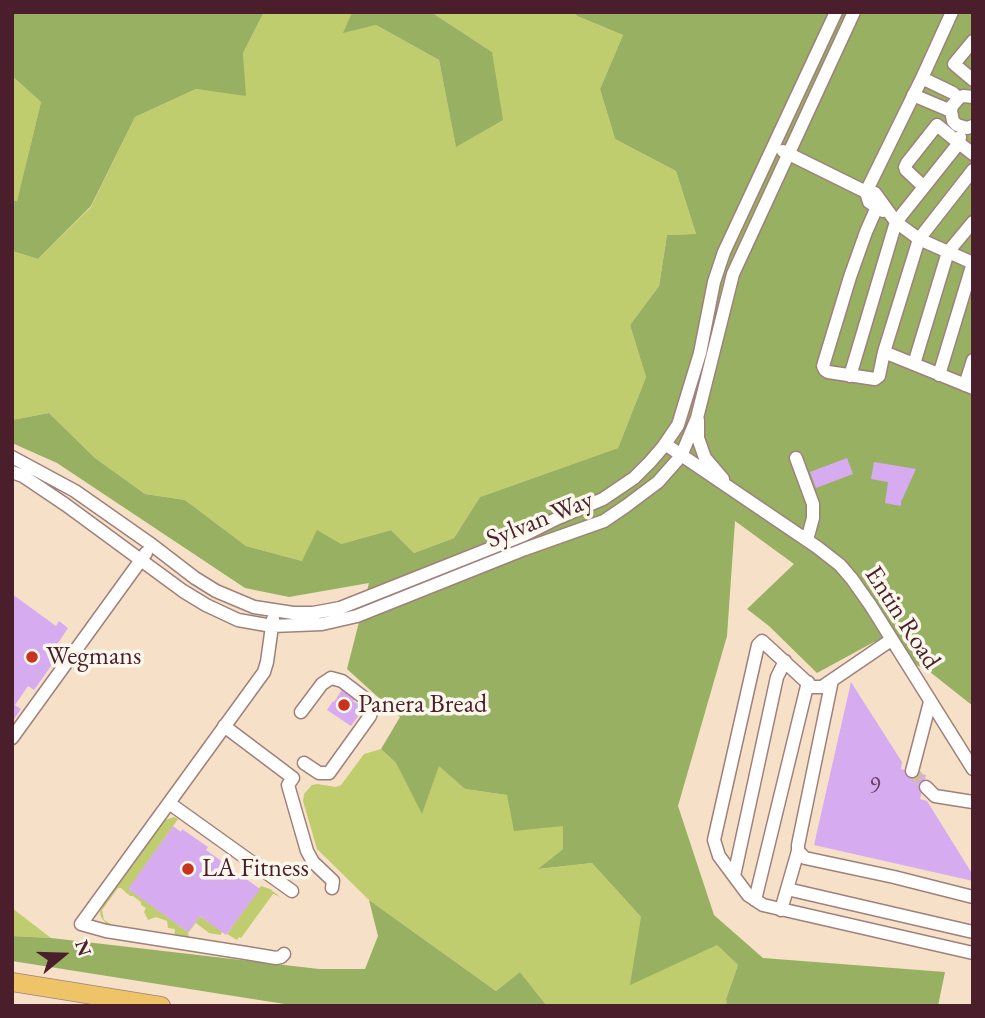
<!DOCTYPE html>
<html>
<head>
<meta charset="utf-8">
<style>
  body { margin:0 }
  #map { position:relative; width:985px; height:1018px; overflow:hidden; background:#f6e1c8; font-family:"EB Garamond",serif }
  canvas { display:block }
  .frame { position:absolute; inset:0; border:14px solid #4a1f2b; pointer-events:none }
  .north { position:absolute; left:28px; top:920px; width:70px; height:70px; -webkit-text-stroke:5px #fbf7ec; paint-order:stroke; rotate:71deg; font-size:19px; font-weight:700; line-height:28px; text-align:center; color:#4a1f2b }
  .north::after { content:''; display:block; margin:auto; width:24px; height:32px; background:#4a1f2b; clip-path:polygon(50% 0,100% 100%,50% 72%,0 100%) }
</style>
</head>
<body>
<div id="map">
<canvas width="985" height="1018"></canvas>
<div class="frame"></div>
<div class="north">N</div>
</div>
<script>
const ctx = document.querySelector('canvas').getContext('2d');
ctx.lineJoin = 'round';
function paint(path, color) {
  ctx.fillStyle = color;
  ctx.fill(path, 'evenodd');
}
function poly(rows) {
  const path = new Path2D();
  for (const r of rows) {
    path.moveTo(r[0], r[1]);
    for (let i = 2; i < r.length; i += 2) path.lineTo(r[i], r[i + 1]);
  }
  return path;
}
function trace(path, color, width, dash) {
  ctx.strokeStyle = color;
  ctx.lineWidth = width;
  ctx.lineCap = dash ? 'butt' : 'round';
  ctx.setLineDash(dash || []);
  ctx.stroke(path);
}
function drawText(font, color, halo, rows, align = 'center') {
  ctx.font = font + ' "EB Garamond",serif';
  ctx.lineWidth = 7;
  ctx.setLineDash([]);
  ctx.textBaseline = 'middle';
  ctx.strokeStyle = halo;
  ctx.fillStyle = color;
  for (const [text, x, y, turn = 0] of rows) {
    ctx.save();
    ctx.translate(x, y);
    ctx.rotate((+turn || 0) * Math.PI / 180);
    ctx.textAlign = isNaN(turn) ? turn : align;
    if (halo) ctx.strokeText(text, 0, 0);
    ctx.fillText(text, 0, 0);
    ctx.restore();
  }
}
paint(poly([
  [264,12,352,12,344,32,376,25,439,60,456,146,492,52,431,12,574,12,577,16,623,35,600,89,615,139,676,171,696,234,667,235,659,286,630,325,646,377,618,448,480,497,454,538,414,553,391,530,341,544,302,561,246,546,185,500,145,494,95,458,49,413,12,420,12,251,38,259,91,207,135,117,196,89,245,95,243,53],
  [12,76,41,102,17,202,12,201],
  [381,749,396,763,422,813,439,765,465,789,507,795,563,826,563,849,539,869,592,863,641,917,717,945,738,965,726,999,727,1006,547,1006,520,972,496,991,369,900,317,849,303,801,304,794,312,785,317,784,336,787,341,785,364,754],
  [174,817,178,819,129,889,188,932,200,916,222,931,221,935,209,933,196,923,188,933,189,937,185,939,174,936,175,929,168,928,167,921,156,917,148,920,144,912,146,908,141,905,141,902,133,896,130,896,121,888,118,888,102,910,104,920,111,924,107,925,101,917,100,912,103,905,165,820],
  [261,886,270,889,280,897,273,894,241,938,239,937,237,940,227,934],
  [12,908,51,938,12,936]
]), '#c0cd6e');
paint(poly([
  [12,12,264,12,243,53,246,96,196,89,135,117,91,206,38,259,12,251,12,201,17,201,41,102,12,76],
  [352,12,431,12,492,52,503,120,456,147,439,60,376,25,343,33],
  [574,12,973,12,973,706,930,672,874,642,817,673,769,626,747,609,794,564,735,521,727,636,678,806,714,915,763,958,945,972,938,1006,727,1006,726,999,738,965,717,945,630,985,641,917,592,863,538,869,563,849,563,826,514,831,507,795,465,789,439,766,422,814,396,763,381,749,400,717,347,669,369,583,289,597,245,588,57,463,12,443,12,420,49,413,95,458,145,494,185,500,246,546,302,561,317,530,341,544,391,530,414,553,454,538,480,497,618,448,646,377,630,325,659,286,667,235,696,234,676,171,615,139,600,89,623,35,577,16],
  [369,900,496,991,520,972,547,1006,297,1006,12,961,12,936,51,938,319,969,365,969,378,936]
]), '#98b061');
paint(poly([
  [847,458,853,474,816,488,810,472],
  [874,462,916,469,901,502,901,506,885,503,888,482,871,479],
  [12,594,56,626,59,621,68,628,50,655,56,659,34,690,28,686,15,705,21,709,12,722],
  [851,682,902,762,901,769,926,775,920,799,927,801,973,875,973,881,814,845],
  [343,688,356,698,353,701,364,708,351,726,327,710,333,701,334,702],
  [173,826,181,832,182,829,208,847,206,850,260,889,226,935,200,916,188,932,128,889]
]), '#d7abef');
trace(poly([
  [912,771,926,787]
]), '#d4baa9', 12, [12, 6]);
const minor = poly([
  [973,41,954,64,973,80],
  [922,78,953,93,959,98],
  [913,95,951,111],
  [973,97,963,96,959,98,952,106,951,111,953,121,957,125,967,128,973,126],
  [960,137,959,143,973,154],
  [783,151,866,192,875,193,896,222,919,239,973,263],
  [877,207,866,232,850,277,823,366,825,370,828,372,875,379,879,376,884,352,973,388],
  [883,211,869,202,866,192,922,78,952,12],
  [884,352,919,239,973,170],
  [914,364,948,252,973,222],
  [939,375,973,263],
  [850,376,896,222,924,187,959,143,937,125,907,163,905,167,906,170,924,187],
  [965,385,973,360],
  [698,420,698,438,705,458,723,479],
  [665,444,817,547,840,565,852,579,871,606,973,769],
  [12,457,75,491,152,545,195,578,216,591,254,607,293,613,313,613,340,608,524,535,558,518,603,499,634,478,650,462,663,447,678,425,700,353,714,282,724,252,836,12],
  [796,458,813,504,813,518,807,540],
  [12,472,23,476,66,505,183,591,206,605,238,620,272,626,322,624,357,616,525,549,604,521,626,506,658,482,681,456,697,418,733,274,854,12],
  [273,619,267,662,264,672,81,924,106,931,246,953,276,958,281,957,284,954],
  [891,640,822,687,812,687,762,641,758,645,714,840,719,856,748,895,763,905,973,953],
  [832,680,798,845,798,851,805,858,894,877,973,897],
  [301,712,322,684,331,678,342,681,367,700,372,708,370,716,329,773,319,773,304,763],
  [224,726,293,778,288,785,307,851,313,862,333,881,332,888],
  [12,738,146,553],
  [912,771,930,702],
  [926,787,935,796,973,802],
  [169,803,292,891],
  [734,876,777,677,785,661],
  [787,889,973,932],
  [755,900,808,682],
  [781,910,798,851]
]);
const highway = poly([
  [12,982,161,1006]
]);
trace(minor, '#a0807a', 15);
trace(highway, '#a0807a', 20);
trace(minor, '#fff', 12);
trace(highway, '#efc469', 18);
for (const [x, y, r, color] of [
  [32,657,7,"#c8321e"],
  [344,705,7,"#c8321e"],
  [188,869,7,"#c8321e"]
]) {
  const dot = new Path2D();
  dot.arc(x, y, r, 0, 2 * Math.PI);
  ctx.fillStyle = color;
  ctx.fill(dot);
  trace(dot, '#fbf7ec', 2.5);
}
drawText('23px', '#6d425c', null, [
  ["9",875,787]
]);
drawText('26px', '#4a1f2b', '#fbf7ec', [
  ["Sylvan Way",540,520,-22],
  ["Entin Road",902,618,57]
]);
drawText('26px', '#4a1f2b', '#fbf7ec', [
  ["Wegmans",46,657],
  ["Panera Bread",358,705],
  ["LA Fitness",202,869]
], 'left');
</script>
</body>
</html>
